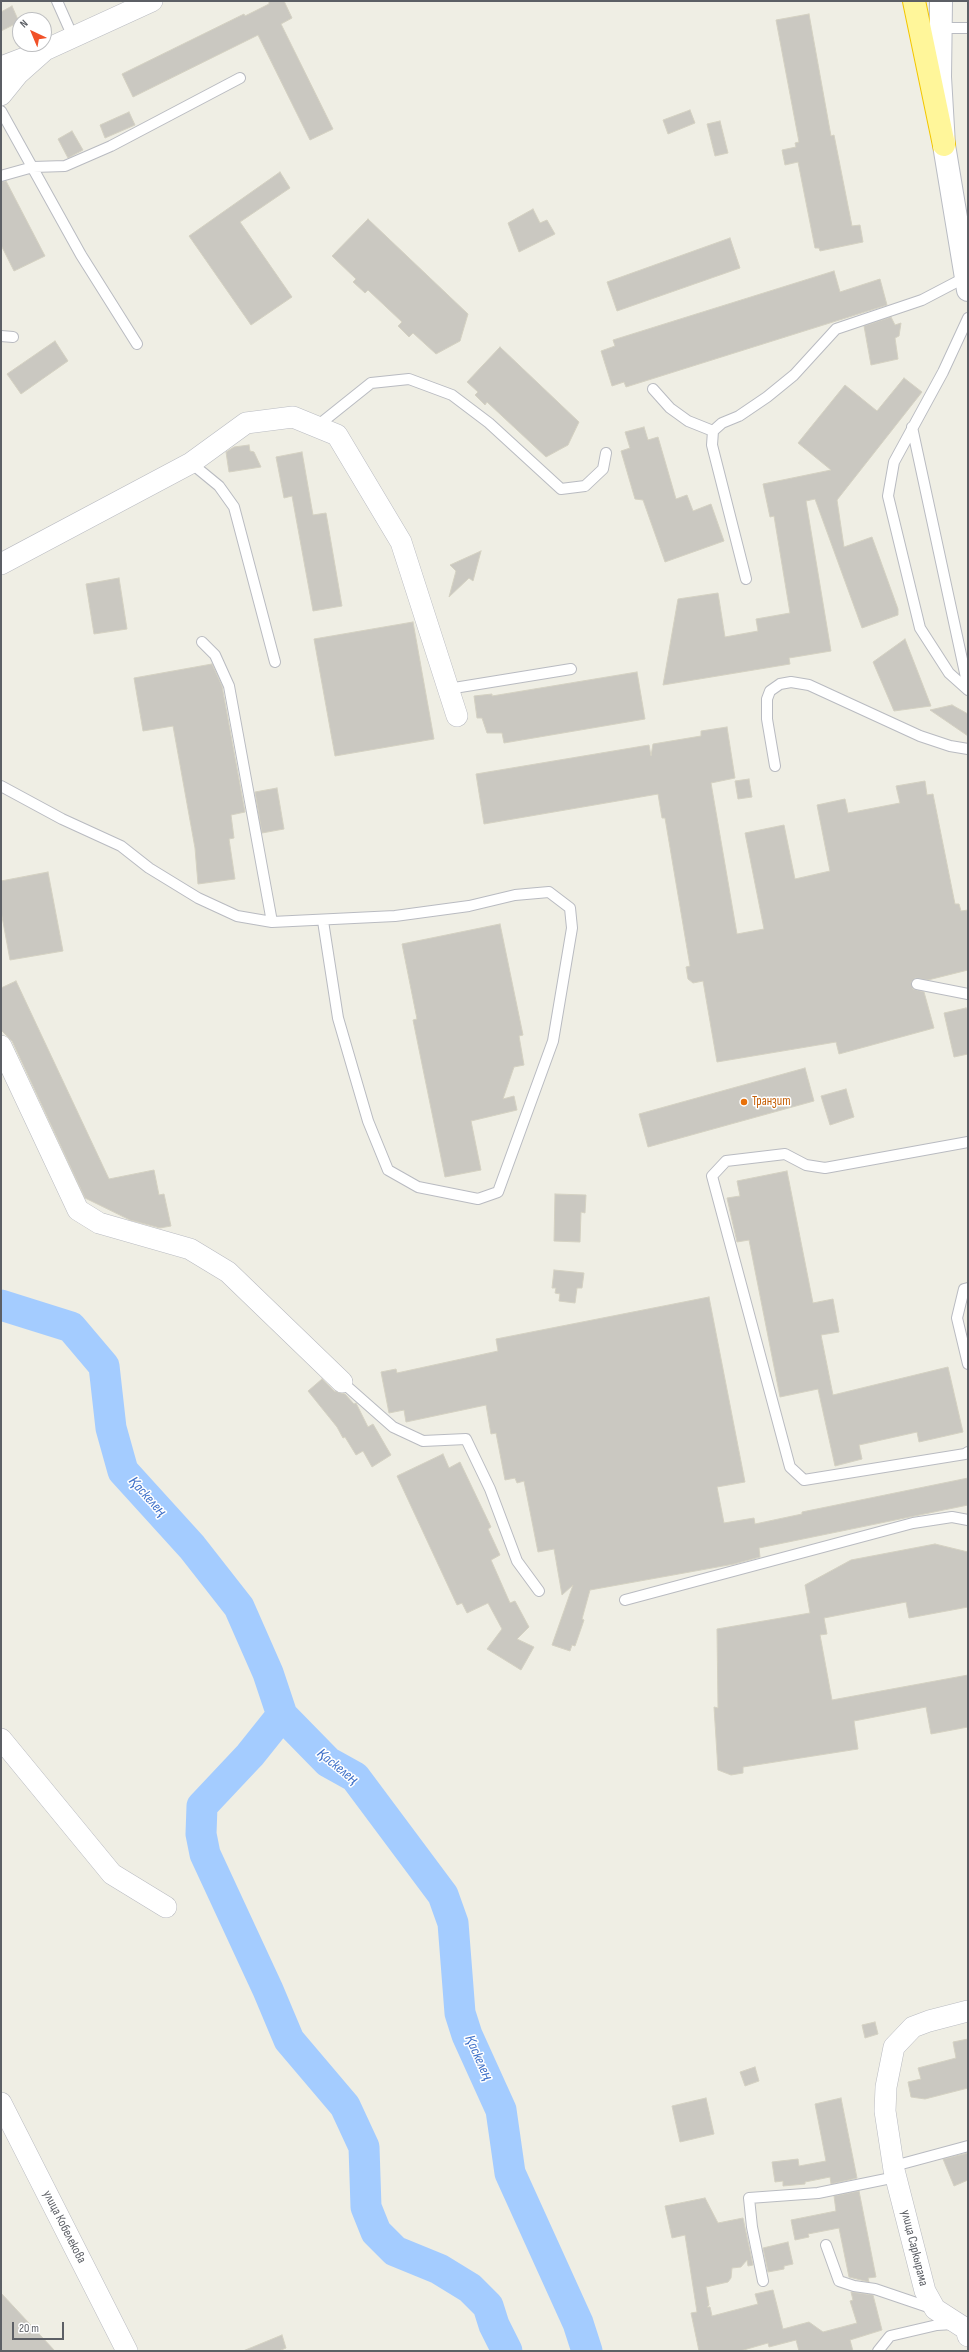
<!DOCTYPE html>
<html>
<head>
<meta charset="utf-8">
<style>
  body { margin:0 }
  #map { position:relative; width:969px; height:2352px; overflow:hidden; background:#efeee4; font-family:"Sofia Sans Condensed",sans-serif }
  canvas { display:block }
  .frame { position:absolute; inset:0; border:2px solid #5c5f65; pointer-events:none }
  .north { position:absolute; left:12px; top:12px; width:40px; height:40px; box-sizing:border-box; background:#fff; border:1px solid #bebfc1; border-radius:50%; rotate:316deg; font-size:11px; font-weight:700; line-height:16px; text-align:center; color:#5c5f65 }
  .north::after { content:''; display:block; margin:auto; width:14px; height:18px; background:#f15128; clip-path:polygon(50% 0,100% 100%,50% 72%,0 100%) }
  .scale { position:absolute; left:12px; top:2322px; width:52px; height:18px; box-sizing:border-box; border:2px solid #5c5f65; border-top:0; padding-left:5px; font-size:12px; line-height:14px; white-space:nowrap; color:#5c5f65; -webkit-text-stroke:3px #fff; paint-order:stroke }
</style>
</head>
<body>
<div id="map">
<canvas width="969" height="2352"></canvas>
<div class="frame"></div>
<div class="north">N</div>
<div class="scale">20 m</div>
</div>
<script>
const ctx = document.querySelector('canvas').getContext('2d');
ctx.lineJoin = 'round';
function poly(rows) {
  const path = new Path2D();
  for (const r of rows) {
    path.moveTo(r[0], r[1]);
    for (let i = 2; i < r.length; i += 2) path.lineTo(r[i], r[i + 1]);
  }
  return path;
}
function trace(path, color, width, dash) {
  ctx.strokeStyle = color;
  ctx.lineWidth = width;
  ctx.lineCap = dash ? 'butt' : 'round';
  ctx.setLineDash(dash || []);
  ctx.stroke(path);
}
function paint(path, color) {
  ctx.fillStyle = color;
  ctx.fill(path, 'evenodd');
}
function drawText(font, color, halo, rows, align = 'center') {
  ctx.font = font + ' "Sofia Sans Condensed",sans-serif';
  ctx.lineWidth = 3;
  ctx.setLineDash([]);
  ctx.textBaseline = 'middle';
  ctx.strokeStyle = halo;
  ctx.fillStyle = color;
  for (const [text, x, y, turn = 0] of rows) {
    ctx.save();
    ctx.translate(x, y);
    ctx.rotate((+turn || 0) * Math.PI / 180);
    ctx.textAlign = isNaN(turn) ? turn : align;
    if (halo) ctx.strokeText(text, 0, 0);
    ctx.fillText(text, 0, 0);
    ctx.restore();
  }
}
trace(poly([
  [1,1305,71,1327,104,1366,111,1428,123,1471,192,1547,239,1607,268,1673,282,1715,328,1762,355,1777,443,1895,453,1923,460,2013,467,2035,501,2110,510,2173,578,2323,587,2351],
  [282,1715,250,1755,202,1806,201,1834,205,1854,268,1990,289,2040,345,2106,364,2147,366,2207,376,2232,395,2251,439,2269,470,2288,488,2306,494,2325,507,2351]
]), '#a4ccff', 31);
const building = poly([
  [269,1,284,1,292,18,281,24,333,129,310,140,258,35,133,97,122,74,244,14,245,16,269,4,269,1],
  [12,6,19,22,1,31,1,12,12,6],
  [809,14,831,136,834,135,852,226,860,225,863,242,820,251,819,248,815,248,798,162,785,165,782,150,796,147,795,143,799,142,776,20,809,14],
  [690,110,695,123,668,134,663,120,690,110],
  [129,112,135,125,105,138,100,125,129,112],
  [720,121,728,153,715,156,707,124,720,121],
  [72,131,83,150,68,158,58,139,72,131],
  [280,172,290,188,240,222,292,297,251,325,189,236,280,172],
  [6,181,45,256,14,271,1,245,1,182,6,181],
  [533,209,540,223,547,220,555,234,519,252,508,223,533,209],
  [368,219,468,314,460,341,436,354,413,333,409,337,398,326,402,322,368,290,365,293,353,282,356,279,332,256,368,219],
  [730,238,740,268,617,311,607,282,730,238],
  [834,271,840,292,880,279,887,305,626,387,624,382,612,386,601,351,615,346,613,340,834,271],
  [891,317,895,325,901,323,899,336,895,338,898,359,871,365,864,326,891,317],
  [55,341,68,361,21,394,7,374,55,341],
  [500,347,579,422,568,445,546,457,487,402,485,405,475,395,478,392,467,382,500,347],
  [904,378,922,392,837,500,844,547,872,537,898,609,898,615,862,628,815,499,806,501,831,651,789,658,790,664,663,685,678,599,718,593,725,637,758,631,756,619,790,613,774,516,770,517,763,484,831,470,798,443,845,385,877,411,904,378],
  [644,427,648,440,658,437,676,499,687,495,693,511,711,504,724,541,665,562,643,500,635,499,621,451,630,448,625,432,644,427],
  [249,445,250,451,254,452,261,467,229,472,226,452,234,447,249,445],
  [302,452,313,515,326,513,342,606,313,611,292,496,284,498,276,457,302,452],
  [481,551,473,581,469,578,449,597,456,571,450,565,481,551],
  [119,578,127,629,94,634,86,584,119,578],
  [413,622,434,739,335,756,314,639,413,622],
  [905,639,931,706,894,711,873,662,905,639],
  [212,664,222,686,245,812,231,815,234,838,229,839,235,879,198,884,195,848,173,726,143,731,134,678,212,664],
  [637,672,645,719,504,743,502,733,487,733,482,718,477,718,474,696,492,694,492,696,637,672],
  [952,705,968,714,968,736,930,710,952,705],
  [727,727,735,778,711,783,737,934,764,929,745,833,784,825,795,879,830,871,817,805,845,799,848,813,900,803,896,786,925,781,927,795,933,794,955,904,959,904,961,911,968,910,968,970,928,980,915,978,911,982,913,989,924,992,934,1028,839,1054,836,1042,717,1062,703,981,693,983,688,979,686,967,690,966,665,818,662,818,658,794,484,824,476,774,649,745,651,756,653,744,701,736,701,731,727,727],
  [749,779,752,797,738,799,735,781,749,779],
  [277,788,284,829,262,833,255,792,277,788],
  [48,872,63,951,10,960,1,911,1,881,48,872],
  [500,924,523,1035,519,1036,524,1065,514,1067,503,1099,514,1096,517,1110,471,1121,481,1170,445,1177,413,1020,417,1019,402,944,500,924],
  [16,981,109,1179,154,1170,159,1195,164,1194,171,1226,160,1228,130,1220,85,1198,12,1041,1,1030,1,988,16,981],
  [966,1008,968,1009,968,1054,954,1057,944,1013,966,1008],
  [805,1068,814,1101,648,1147,639,1114,805,1068],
  [846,1089,854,1117,830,1125,821,1096,846,1089],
  [787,1171,813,1303,833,1299,839,1332,821,1335,833,1395,948,1367,963,1432,919,1442,917,1432,859,1445,862,1459,835,1466,818,1389,780,1397,749,1240,737,1242,727,1198,740,1196,737,1181,787,1171],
  [555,1194,586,1195,585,1213,581,1212,580,1242,554,1241,555,1194],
  [554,1270,584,1273,582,1288,577,1288,575,1303,559,1301,560,1294,555,1293,556,1288,552,1288,554,1270],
  [709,1297,745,1482,717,1487,724,1523,754,1518,755,1524,802,1514,802,1512,968,1478,968,1505,759,1548,760,1557,734,1564,590,1590,582,1619,584,1620,575,1646,572,1645,570,1651,552,1645,573,1585,562,1595,554,1549,538,1552,524,1481,517,1483,515,1478,505,1480,496,1433,491,1434,486,1405,406,1422,404,1410,389,1413,381,1372,396,1369,397,1373,498,1351,496,1339,709,1297],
  [322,1379,334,1391,345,1394,354,1404,356,1403,368,1427,373,1424,391,1455,372,1467,363,1451,356,1455,345,1437,343,1438,337,1427,308,1391,322,1379],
  [443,1454,449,1468,460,1462,491,1527,488,1529,500,1555,491,1560,510,1603,515,1601,529,1627,517,1639,534,1647,521,1670,487,1649,502,1629,488,1603,467,1613,462,1603,457,1605,397,1476,443,1454],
  [935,1544,968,1552,968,1607,909,1618,906,1602,824,1618,827,1634,820,1635,832,1700,968,1675,968,1727,931,1734,926,1707,854,1721,858,1749,743,1767,743,1773,731,1775,718,1770,714,1707,718,1708,717,1629,810,1613,805,1585,851,1560,935,1544],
  [875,2022,878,2034,865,2038,862,2025,875,2022],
  [968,2039,968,2088,925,2099,911,2097,908,2082,921,2079,918,2068,956,2058,953,2042,968,2039],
  [755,2067,759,2081,745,2086,740,2072,755,2067],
  [706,2098,714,2134,680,2142,672,2106,706,2098],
  [841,2098,857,2178,831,2184,830,2177,805,2182,805,2184,783,2186,783,2181,775,2182,772,2162,798,2159,799,2166,826,2161,815,2104,841,2098],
  [968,2153,968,2180,954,2186,943,2159,968,2153],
  [859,2191,876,2277,868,2278,869,2282,849,2277,839,2228,808,2234,809,2237,795,2240,791,2220,836,2211,834,2196,859,2191],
  [705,2198,718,2223,743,2218,753,2265,748,2266,747,2260,741,2267,732,2268,731,2278,728,2282,706,2287,709,2305,707,2307,710,2307,712,2316,758,2304,755,2294,773,2290,783,2329,809,2322,823,2332,857,2323,850,2301,853,2300,851,2292,873,2295,882,2330,850,2340,853,2351,799,2351,796,2340,769,2347,768,2343,740,2351,699,2351,691,2313,697,2312,685,2235,672,2238,665,2206,705,2198],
  [788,2242,793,2264,784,2266,784,2269,768,2272,763,2248,788,2242],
  [1,2293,55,2351,1,2351,1,2293],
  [282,2335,286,2348,279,2351,243,2351,282,2335]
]);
paint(building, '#cac8c1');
trace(building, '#d4d1c2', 1);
const service = poly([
  [57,1,73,37],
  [940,28,968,28],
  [1,111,81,255,137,344],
  [1,176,33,167,65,166,111,146,240,78],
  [968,318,943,372,894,462,888,496,920,628,949,673,968,690],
  [1,336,13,337],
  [653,389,670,408,688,421,713,431],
  [316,427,371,383,409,379,452,395,489,423,561,489,585,486,603,469,606,453],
  [912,427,968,687],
  [191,463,219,486,234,507,275,662],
  [746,579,712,445,713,431,722,423,739,416,767,397,794,375,836,329,922,300,966,277],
  [202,642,215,655,229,686,272,922],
  [448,689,571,669],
  [775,766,767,719,767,699,770,691,780,684,791,682,809,685,920,736,950,746,968,749],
  [1,786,62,819,121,846,149,868,198,898,237,916,272,922,395,916,469,906,515,895,549,892,570,908,572,928,553,1041,498,1192,478,1199,418,1187,388,1170,368,1121,338,1018,323,921],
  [917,984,968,994],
  [968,1142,825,1168,806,1165,785,1154,726,1161,712,1176,790,1467,804,1480,965,1454,968,1452],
  [968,1288,964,1289,957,1318,968,1364],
  [342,1382,393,1427,423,1441,466,1439,490,1489,517,1561,539,1591],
  [625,1600,913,1523,952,1517,968,1520],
  [894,2166,968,2146],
  [826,2245,839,2281,854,2286,875,2289,931,2308],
  [763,2281,752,2227,749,2198,818,2193,896,2177],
  [878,2351,890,2336,937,2325,953,2324]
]);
const minor = poly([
  [1,67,35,54],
  [1,95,18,74,45,50,152,1],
  [1,564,191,463,246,423,293,417,337,435,401,542,457,716],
  [1,1046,78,1210,99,1223,190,1249,228,1272,342,1382],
  [1,1739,112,1874,166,1907],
  [968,2011,929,2021,913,2027,894,2047,886,2087,885,2111,894,2170,925,2291,935,2309,966,2329,968,2336],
  [1,2103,127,2351]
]);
const secondary = poly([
  [941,1,940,77,944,145,968,290]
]);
const trunk = poly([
  [914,1,944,145]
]);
trace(service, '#b9bbc1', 12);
trace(minor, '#b9bbc1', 22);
trace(secondary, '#b9bcc3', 24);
trace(trunk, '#f3c600', 24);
trace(service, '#fff', 10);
trace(minor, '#fff', 21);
trace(secondary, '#fff', 22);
trace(trunk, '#fff69a', 22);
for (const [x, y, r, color] of [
  [744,1102,4,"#e8710a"]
]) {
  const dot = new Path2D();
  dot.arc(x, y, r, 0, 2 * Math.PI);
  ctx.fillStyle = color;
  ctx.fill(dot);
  trace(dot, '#fff', 1.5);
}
drawText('13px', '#c56008', '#fff', [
  ["Транзит",752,1102]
], 'left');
drawText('13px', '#5c5f65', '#fff', [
  ["улица Кобелекова",64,2227,63],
  ["улица Саркырама",914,2248,76]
]);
drawText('italic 14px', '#4072c9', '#fff', [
  ["Қаскелең",147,1497,48],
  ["Қаскелең",337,1767,39],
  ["Қаскелең",478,2058,66]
]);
</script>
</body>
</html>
